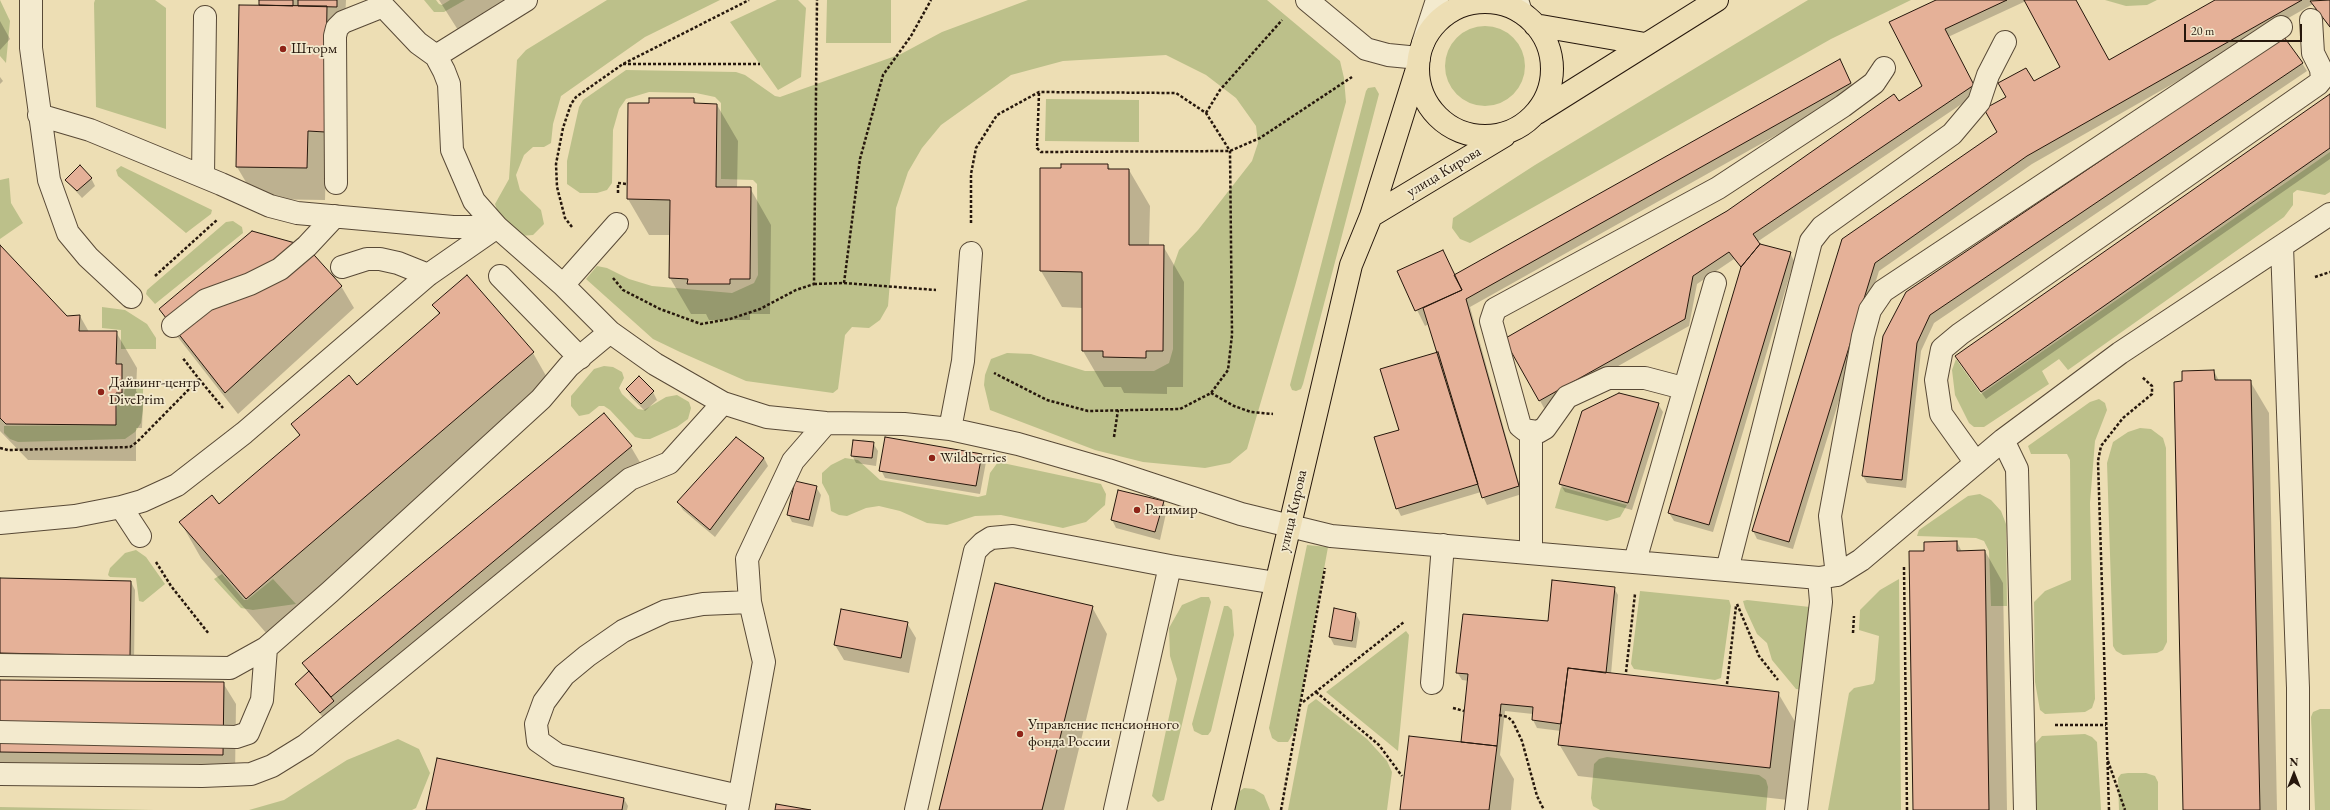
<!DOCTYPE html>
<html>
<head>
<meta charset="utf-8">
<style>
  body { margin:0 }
  #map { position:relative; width:2330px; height:810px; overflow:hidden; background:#eddeb4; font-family:"EB Garamond",serif }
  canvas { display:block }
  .north { position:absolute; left:2274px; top:754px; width:40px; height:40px; -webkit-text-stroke:3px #f3eace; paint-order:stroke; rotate:0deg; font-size:11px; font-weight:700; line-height:16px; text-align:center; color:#26170c }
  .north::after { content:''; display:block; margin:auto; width:14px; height:18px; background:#26170c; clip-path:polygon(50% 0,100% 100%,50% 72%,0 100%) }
  .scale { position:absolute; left:2184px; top:24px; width:118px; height:18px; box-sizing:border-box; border:2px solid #26170c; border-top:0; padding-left:5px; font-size:12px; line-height:14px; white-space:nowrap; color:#26170c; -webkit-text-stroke:3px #f3eace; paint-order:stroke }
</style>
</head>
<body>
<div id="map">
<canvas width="2330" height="810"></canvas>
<div class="north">N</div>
<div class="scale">20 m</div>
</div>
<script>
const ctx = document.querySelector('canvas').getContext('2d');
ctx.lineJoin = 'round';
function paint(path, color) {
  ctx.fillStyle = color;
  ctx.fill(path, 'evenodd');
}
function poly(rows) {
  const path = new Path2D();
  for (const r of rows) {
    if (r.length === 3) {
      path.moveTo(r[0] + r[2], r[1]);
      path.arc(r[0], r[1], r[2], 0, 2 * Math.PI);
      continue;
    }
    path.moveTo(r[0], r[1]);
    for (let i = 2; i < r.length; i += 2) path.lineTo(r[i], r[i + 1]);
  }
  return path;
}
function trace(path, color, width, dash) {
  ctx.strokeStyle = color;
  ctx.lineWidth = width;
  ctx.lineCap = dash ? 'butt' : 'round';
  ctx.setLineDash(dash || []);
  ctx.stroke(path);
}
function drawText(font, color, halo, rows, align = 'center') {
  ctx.font = font + ' "EB Garamond",serif';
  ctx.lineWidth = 3.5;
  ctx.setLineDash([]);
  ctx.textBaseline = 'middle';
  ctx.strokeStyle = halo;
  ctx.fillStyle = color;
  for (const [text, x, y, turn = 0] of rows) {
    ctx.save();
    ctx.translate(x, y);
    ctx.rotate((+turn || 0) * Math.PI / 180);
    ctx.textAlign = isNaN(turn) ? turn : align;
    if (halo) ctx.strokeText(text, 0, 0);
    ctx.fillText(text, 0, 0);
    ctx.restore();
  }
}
paint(poly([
  [0,0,10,21,6,63,0,56],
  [95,0,155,0,166,8,166,129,96,107,94,3],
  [424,0,436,0,439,4,442,5,450,0,465,0,444,12,434,12],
  [607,0,720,0,645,37,561,96,553,124,551,143,544,147,533,147,524,155,516,175,520,190,541,210,544,224,533,235,520,236,499,216,495,204,509,179,517,60,526,50],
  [777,0,798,0,806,8,801,77,778,90,730,22],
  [827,0,891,0,891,43,826,43],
  [1028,0,1267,0,1340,61,1344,78,1346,102,1295,286,1247,449,1230,463,1205,468,1143,462,1095,450,990,410,984,385,985,375,991,359,1007,353,1031,354,1085,371,1154,371,1169,363,1173,349,1173,267,1179,250,1198,230,1252,161,1258,143,1256,126,1236,98,1206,75,1166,55,1063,61,1011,75,941,125,922,148,908,172,896,208,888,306,880,320,869,328,852,327,845,335,838,389,833,393,746,381,680,352,653,339,586,279,597,266,607,268,629,279,652,286,732,293,754,283,758,275,757,184,753,180,721,179,721,103,715,97,696,93,649,92,626,99,619,109,613,130,612,183,607,190,597,193,580,193,567,184,567,161,579,107,583,100,626,70,736,72,745,75,775,96,780,97,901,54,942,32],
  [1808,0,1911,0,1831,39,1470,243,1460,239,1452,228,1453,218,1535,165],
  [2105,0,2157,0,2147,5,2126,6],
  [1485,66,40],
  [1375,87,1379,94,1303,384,1301,389,1296,391,1292,390,1290,385,1366,91,1368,88],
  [1046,99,1139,100,1139,142,1045,141],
  [2330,152,2330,192,2325,195,2297,190,2293,193,2293,205,2284,217,2068,370,2059,359,2042,371,2049,384,1984,427,1974,427,1969,423,1955,395,1952,370,1956,359,1981,394],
  [121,166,212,210,211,214,186,233,118,176,116,170],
  [9,178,11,203,23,223,0,239,0,180],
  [233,221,242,227,243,233,155,304,146,294,147,290,226,222],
  [102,307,125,310,147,324,156,338,156,349,121,349,121,330,102,328],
  [604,366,613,367,622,372,624,378,619,388,622,394,638,409,644,410,666,397,677,395,689,402,691,408,688,419,677,427,650,439,643,439,635,437,610,410,604,406,599,406,589,414,579,416,571,406,571,396,594,369],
  [142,382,143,385,143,410,141,423,135,432,125,439,18,442,10,439,4,433,4,426,116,425,118,395,124,393,126,383],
  [2099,399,2105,403,2107,410,2095,441,2090,503,2095,699,2092,708,2085,712,2045,714,2040,710,2035,682,2034,602,2045,591,2071,580,2070,460,2067,454,2031,454,2028,446,2090,402],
  [2140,428,2151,429,2163,438,2166,448,2167,642,2163,650,2157,653,2123,655,2116,651,2113,646,2107,463,2113,442,2128,432],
  [845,458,858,460,880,480,978,497,986,495,990,473,998,462,1101,484,1106,494,1105,505,1086,522,1063,528,1001,515,975,516,947,525,927,523,900,511,879,506,866,508,847,516,839,515,831,511,829,496,822,483,822,473,831,465],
  [1561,487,1627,505,1620,517,1607,521,1555,508],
  [1980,494,1991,500,2001,511,2006,524,2007,606,1991,606,1989,551,1984,541,1976,538,1917,536,1919,530,1968,496],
  [1307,545,1328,547,1295,730,1288,742,1278,742,1272,738,1269,728],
  [136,550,146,557,165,584,143,602,139,601,136,578,110,577,108,575,110,568,125,553],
  [222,574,244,600,247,600,273,579,296,604,253,610,241,608,214,579],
  [1899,579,1901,810,1828,810,1849,693,1854,688,1873,684,1875,680,1879,636,1859,630,1860,610,1880,590],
  [1640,591,1729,600,1731,606,1721,678,1715,680,1634,669,1631,664],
  [1201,597,1209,597,1211,602,1164,800,1158,802,1152,796,1177,679,1170,656,1169,628,1182,605],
  [1747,600,1810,607,1805,690,1796,689,1772,660,1767,643,1757,634,1745,608,1743,601],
  [1224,606,1228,606,1232,610,1234,635,1211,731,1208,735,1202,735,1194,731,1192,724],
  [1406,631,1409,635,1398,751,1326,692],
  [1316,699,1367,739,1387,761,1392,772,1387,810,1288,810,1308,705],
  [2320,709,2330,709,2330,810,2315,810,2311,717,2313,712],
  [2085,734,2092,737,2097,742,2101,810,2035,810,2033,746,2042,736],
  [398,739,419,749,430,773,416,808,412,810,249,810,284,800,347,760],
  [1607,757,1759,775,1766,780,1768,787,1766,810,1600,810,1593,806,1591,798,1594,764,1599,759],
  [2128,773,2146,773,2155,776,2158,782,2158,810,2119,810,2118,778,2121,774],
  [1244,788,1254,789,1264,795,1270,810,1231,810,1237,793],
  [0,807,154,810,0,810]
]), '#bcc08a');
paint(poly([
  [260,0,346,0,345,22,326,163,325,200,256,199,237,167,261,7],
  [439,0,524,0,463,38],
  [1938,0,2076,0,2109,62,2217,0,2330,0,2330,28,2313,4,2032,164,1879,271,1793,549,1757,539,1753,531,1843,239,1998,132,2034,83,2062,67,2026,1,1948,37,1978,93,1757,242,1760,245,1790,253,1794,261,1713,532,1674,521,1669,513,1742,269,1734,259,1697,284,1689,326,1544,408,1506,339,1727,212,1923,86],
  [0,21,10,39,0,50],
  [2302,63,2307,71,1934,323,1921,351,1906,488,1867,483,1863,476,1884,337],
  [1844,68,1855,91,1470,307,1522,494,1487,505,1481,492,1401,516,1397,508,1400,431,1439,353,1429,324,1425,326,1398,272,1442,251,1456,276],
  [0,77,3,81,0,84],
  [2330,96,2330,159,1986,399,1961,364],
  [694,99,697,104,717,105,738,141,737,188,750,188,771,225,770,314,750,314,750,320,709,320,706,314,691,314,670,278,670,235,649,235,628,199,650,104],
  [1108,165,1111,170,1129,170,1150,206,1149,246,1163,246,1184,282,1183,387,1167,387,1167,394,1124,393,1121,387,1104,387,1083,351,1083,308,1062,307,1041,271,1041,169],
  [91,178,95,186,82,198,66,180],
  [0,247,66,317,80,316,89,332,116,332,137,368,136,391,143,402,142,428,136,428,136,461,28,460,0,431],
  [341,286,354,308,238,414,173,331,160,309],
  [434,305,533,353,553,388,267,634,201,558,181,523,219,506,300,437,293,424,357,386,439,315],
  [2214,371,2219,381,2250,381,2269,413,2277,810,2184,810,2183,382],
  [627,390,653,392,657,400,645,411,631,397],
  [1658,404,1663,412,1632,510,1565,492,1560,484],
  [604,414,631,447,644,469,325,720,296,684,309,673,304,664],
  [873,443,878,451,876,466,856,463,852,455],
  [981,455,986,462,980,494,885,478,881,470],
  [764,458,768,466,715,537,683,510,678,502],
  [816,487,821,495,813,527,792,522,788,514],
  [1119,491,1163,502,1167,509,1160,540,1116,528,1112,520],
  [1957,542,1962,552,1985,551,2003,583,2007,810,1914,810,1925,552],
  [0,579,131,582,135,590,134,663,0,660],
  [1614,588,1618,595,1611,674,1778,693,1797,725,1788,800,1578,776,1559,744,1561,731,1537,728,1533,720,1533,714,1505,711,1500,755,1514,779,1511,810,1401,810,1462,743,1469,681,1462,680,1457,672],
  [1092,607,1107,634,1064,810,940,810],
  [1356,614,1360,622,1356,648,1334,645,1330,637],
  [907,623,916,638,909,673,844,660,835,645],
  [0,681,223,683,236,704,235,776,0,774],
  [624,799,628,806,627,810,427,810]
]), '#0003');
const building = poly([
  [259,0,293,0,293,6,259,5,259,0],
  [298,0,337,0,337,7,298,6,298,0],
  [1936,0,2007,0,1945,29,1974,85,1753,234,1760,244,1741,267,1729,252,1693,276,1685,319,1539,401,1504,339,1727,211,1894,94,1899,101,1922,86,1889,22,1936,0],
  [2024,0,2076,0,2109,60,2215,0,2302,0,2027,156,1875,263,1789,542,1752,531,1842,239,1997,132,1984,109,2006,97,1998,83,2026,68,2034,81,2060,67,2024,0],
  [2330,0,2330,27,2310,1,2330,0],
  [239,5,327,6,325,132,308,131,307,168,236,167,239,5],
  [2284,37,2303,63,1930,315,1917,343,1902,480,1862,476,1883,336,1906,292,2284,37],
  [1840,59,1851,83,1466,299,1519,486,1482,498,1423,308,1462,290,1454,275,1840,59],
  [2330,94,2330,148,1981,392,1955,356,2330,94],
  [649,98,694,98,694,103,717,104,716,187,751,187,750,279,730,279,730,284,687,284,688,279,669,278,670,200,627,199,628,103,649,103,649,98],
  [1061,164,1108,164,1108,169,1129,169,1129,245,1164,245,1163,351,1146,351,1146,358,1103,357,1103,351,1082,351,1082,272,1040,271,1040,168,1061,168,1061,164],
  [80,165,92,178,77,191,65,180,80,165],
  [252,231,306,246,342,286,225,393,159,309,252,231],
  [1760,244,1791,252,1709,525,1668,513,1741,267,1760,244],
  [0,245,67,316,80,315,79,331,117,331,116,364,122,364,122,393,116,393,116,425,6,424,0,418,0,245],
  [1443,250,1462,290,1415,311,1397,271,1443,250],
  [467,275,534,352,246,599,179,522,212,495,219,504,300,435,291,424,349,375,357,385,440,313,432,305,467,275],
  [1438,352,1478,484,1396,509,1374,437,1399,430,1380,369,1438,352],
  [2214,370,2215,380,2251,380,2260,810,2183,810,2174,382,2182,381,2182,371,2214,370],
  [639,376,654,391,641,404,626,389,639,376],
  [1619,393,1659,403,1628,503,1559,484,1582,411,1619,393],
  [604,413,632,446,331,697,302,663,604,413],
  [736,437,764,458,710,530,677,502,736,437],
  [885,437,982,454,976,486,879,471,885,437],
  [853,440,874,442,872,458,851,456,853,440],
  [795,481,817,486,809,520,787,515,795,481],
  [1118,490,1164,501,1155,532,1111,520,1118,490],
  [1957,541,1957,551,1985,550,1989,810,1913,810,1909,551,1924,551,1924,542,1957,541],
  [0,578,131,581,130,656,0,653,0,578],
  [1552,580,1615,587,1606,673,1568,668,1561,724,1532,720,1533,707,1501,704,1497,746,1461,742,1468,674,1456,673,1463,614,1548,621,1552,580],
  [995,583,1093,606,1042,810,939,810,995,583],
  [1334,608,1356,613,1352,641,1329,637,1334,608],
  [841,609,908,622,901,658,834,645,841,609],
  [1568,668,1779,692,1770,768,1558,745,1568,668],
  [309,671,334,701,320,713,295,684,309,671],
  [0,680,224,682,223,755,0,752,0,680],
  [1409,736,1497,746,1489,810,1400,810,1409,736],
  [437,758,624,798,622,810,426,810,437,758],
  [776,804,811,810,775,810,776,804]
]);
paint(building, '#e5b198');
trace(building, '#26170c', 1);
const minor = poly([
  [31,0,31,48,49,180,68,233,88,257,131,297],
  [379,0,383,6,418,43,436,56,444,71,449,84,452,150,474,201,497,227,563,285,610,332,655,364,723,403,767,417,826,423,904,424,950,429,1018,444,1108,470,1241,514,1331,536,1796,576,1819,578,1837,575,1861,560,2003,440,2120,353,2330,214],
  [1307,0,1366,49,1388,55,1419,58],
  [1517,0,1521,12],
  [1423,43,1437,0],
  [436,56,526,0],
  [39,115,90,130,221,184,270,206,297,213,453,227,497,227],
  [203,176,205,17],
  [336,183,335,36,337,28,343,22,383,6],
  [2282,246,2298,688,2298,810],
  [342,267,367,259,380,259,398,263,428,275],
  [500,276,580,358],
  [563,285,617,224],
  [173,326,206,300,250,284,280,269,307,246,335,216],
  [1683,388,1645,378,1608,378,1567,397,1545,428,1538,432,1525,430,1520,426,1491,321,1495,309,1718,188,1843,106,1874,83,1884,68],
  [950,429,963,361,971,253],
  [1531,432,1531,552],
  [2003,440,2017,469,2025,810],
  [1976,463,1941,414,1936,380,1942,349,1960,334,2318,84,2322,79,2321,69,2313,53,2311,20],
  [121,507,140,536],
  [0,523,75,516,121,507,142,501,177,485,244,433,428,275,497,227],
  [1635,561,1715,283],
  [1727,570,1811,241,1822,227,1952,134,1979,102,1988,75,2005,42],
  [1837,575,1830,516,1863,336,1870,310,1883,291,2281,27],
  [0,665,230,668,266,648,330,592,541,399,569,366,610,332],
  [1432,683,1443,545],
  [0,732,236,737,248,733,262,700,266,648],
  [0,774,202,776,251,774,272,766,306,745,630,479,669,463,723,403],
  [739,796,558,755,538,741,536,724,544,702,564,675,587,656,623,631,666,611,703,604,750,602],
  [737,810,764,662,750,602,747,559,793,461,826,423],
  [916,810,975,551,983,543,991,538,1013,536,1170,566],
  [1115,810,1170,566,1276,583],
  [1796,810,1821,602,1819,578]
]);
const major = poly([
  [1485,69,67],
  [1535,25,1645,44],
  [1537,113,1717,0],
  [1371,216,1504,136],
  [1223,810,1351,265,1371,216,1417,69]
]);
trace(minor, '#584936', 24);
trace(major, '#26170c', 24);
trace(poly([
  [623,64,760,64],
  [1039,93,1037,148,1041,152,1230,151,1260,138,1352,77],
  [1206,113,1220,90,1282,20],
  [618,193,618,183,627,184],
  [971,223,971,174,976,148,997,115,1039,92,1176,93,1206,113,1230,151,1232,335,1228,370,1211,393,1180,409,1088,411,1047,400,994,373],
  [572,227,565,218,557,187,556,164,563,128,571,104,576,97,623,64,749,0],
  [155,276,218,219],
  [2315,277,2330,272],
  [613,278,623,290,660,309,701,324,730,319,760,309,796,290,814,284,817,0],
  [844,283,936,290],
  [814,284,844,283,860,159,883,75,911,36,931,0],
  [199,379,223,408],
  [1211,393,1234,406,1251,412,1273,414],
  [1114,437,1118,410],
  [0,448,8,450,130,447,137,442,199,379,182,357],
  [156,562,171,586,209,634],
  [1904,567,1907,810],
  [1737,604,1759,656,1778,680],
  [1853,633,1854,616],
  [1626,672,1635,594],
  [1727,684,1736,606],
  [1316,692,1379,745,1402,776],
  [1303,702,1404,622],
  [1453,708,1464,711],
  [1499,715,1508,717,1513,722,1522,741,1537,796,1544,810],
  [2055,725,2106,725],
  [2108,761,2125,810],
  [1281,810,1325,568],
  [2109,810,2098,461,2101,446,2123,418,2152,394,2152,386,2142,377]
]), '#26170c', 2.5, [3, 2]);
trace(minor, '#f3eace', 22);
trace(major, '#eddeb4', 22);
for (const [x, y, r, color] of [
  [283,49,4,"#8f2418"],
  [101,392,4,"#8f2418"],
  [932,458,4,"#8f2418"],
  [1137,510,4,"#8f2418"],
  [1020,734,4,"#8f2418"]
]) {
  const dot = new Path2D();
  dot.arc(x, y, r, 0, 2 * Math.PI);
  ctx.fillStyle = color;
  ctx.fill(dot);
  trace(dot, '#f3eace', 1.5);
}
drawText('15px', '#26170c', '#f3eace', [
  ["Шторм",291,49],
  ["Дайвинг-центр",109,383],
  ["DivePrim",109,400],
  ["Wildberries",940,458],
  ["Ратимир",1145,510],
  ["Управление пенсионного",1028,725],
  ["фонда России",1028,742]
], 'left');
drawText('15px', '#26170c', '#f3eace', [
  ["улица Кирова",1444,172,-31],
  ["улица Кирова",1293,511,-77]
]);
</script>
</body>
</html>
